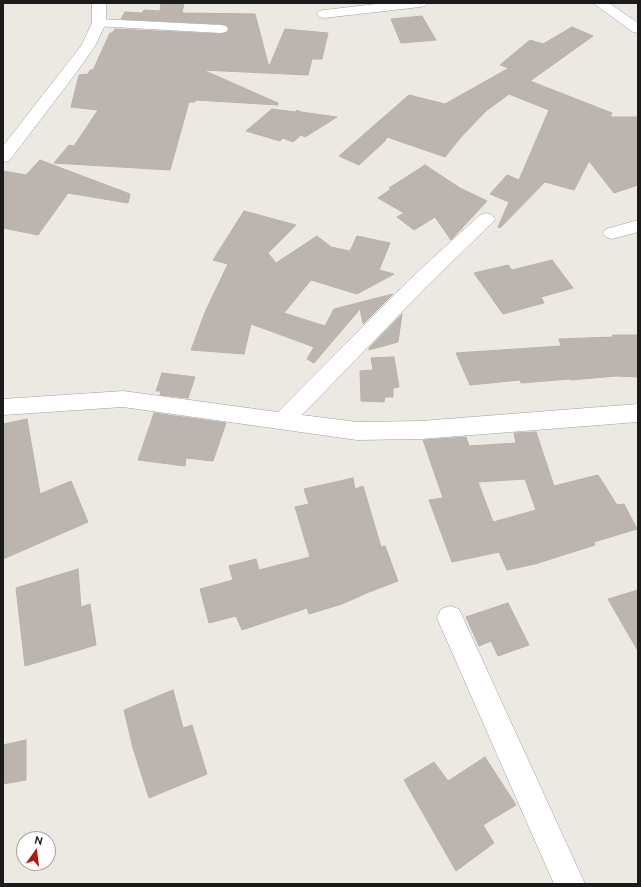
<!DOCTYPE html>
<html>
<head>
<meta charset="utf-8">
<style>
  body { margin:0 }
  #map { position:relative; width:641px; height:887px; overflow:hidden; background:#ece9e2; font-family:Ubuntu,sans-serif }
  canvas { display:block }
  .frame { position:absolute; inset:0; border:4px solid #1b1b1b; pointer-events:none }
  .north { position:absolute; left:16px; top:831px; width:40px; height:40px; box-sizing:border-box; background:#fff; border:1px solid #a4a4a4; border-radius:50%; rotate:14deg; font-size:11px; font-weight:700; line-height:16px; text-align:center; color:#1b1b1b }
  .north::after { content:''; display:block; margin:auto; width:14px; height:18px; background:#b61411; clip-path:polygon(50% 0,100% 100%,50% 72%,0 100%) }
</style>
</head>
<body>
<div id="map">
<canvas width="641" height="887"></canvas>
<div class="frame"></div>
<div class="north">N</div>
</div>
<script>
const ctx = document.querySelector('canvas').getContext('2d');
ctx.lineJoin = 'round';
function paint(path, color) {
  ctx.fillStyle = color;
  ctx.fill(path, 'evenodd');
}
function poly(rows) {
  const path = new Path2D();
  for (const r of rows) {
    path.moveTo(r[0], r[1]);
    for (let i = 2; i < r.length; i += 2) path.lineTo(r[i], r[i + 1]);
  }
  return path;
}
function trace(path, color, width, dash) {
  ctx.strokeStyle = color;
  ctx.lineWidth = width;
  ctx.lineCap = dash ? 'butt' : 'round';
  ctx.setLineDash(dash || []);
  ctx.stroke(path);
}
const building = poly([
  [161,3,184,3,182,13,255,14,269,67,285,29,328,33,322,59,312,59,308,75,203,70,278,103,278,105,195,100,195,102,189,102,170,170,54,163,69,145,74,146,98,110,71,107,79,75,88,74,90,70,93,70,110,33,112,33,115,29,221,34,226,33,229,30,227,25,221,24,121,19,125,12,142,13,144,10,160,11,161,3],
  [422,16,436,40,401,43,391,19,422,16],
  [572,27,593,36,530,81,612,113,610,117,638,117,638,185,614,193,589,161,574,190,545,182,500,228,498,227,509,202,490,194,507,175,519,180,549,110,509,94,486,111,461,137,445,157,387,137,385,141,359,165,339,156,409,95,445,104,509,68,500,65,530,40,543,44,572,27],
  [272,109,295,112,297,110,301,112,337,117,305,137,301,135,293,142,283,138,280,141,246,131,272,109],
  [40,160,130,194,128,203,68,193,38,235,3,228,3,171,26,175,40,160],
  [425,165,460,188,487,201,451,240,435,217,414,230,397,217,404,213,378,198,391,189,389,188,425,165],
  [244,211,296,225,268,253,276,263,317,236,331,247,350,251,357,236,390,243,379,270,394,274,357,294,311,280,284,313,325,326,334,309,393,294,363,324,360,309,314,363,307,359,314,347,251,324,244,354,191,350,206,310,228,264,213,260,244,211],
  [552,260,573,288,541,297,544,303,503,314,474,273,508,265,512,270,552,260],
  [402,314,398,342,369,350,369,348,402,314],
  [613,335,638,335,638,377,616,376,571,380,570,379,521,383,520,380,470,385,456,353,561,346,559,339,613,337,613,335],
  [394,357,399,387,393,388,393,397,385,397,384,402,361,401,360,371,373,370,371,358,394,357],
  [162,373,195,377,188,398,160,395,161,391,156,391,162,373],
  [154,413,226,423,213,461,186,458,185,466,138,460,154,413],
  [27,419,40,494,71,481,88,522,3,559,3,424,27,419],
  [536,432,554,486,598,475,617,505,624,504,637,529,594,542,595,545,535,564,507,570,499,552,452,562,429,500,443,498,423,440,466,437,469,446,516,443,514,433,536,432],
  [525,479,536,510,493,522,478,482,525,479],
  [353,478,355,489,363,486,381,547,385,546,398,581,369,592,342,604,309,614,307,608,242,630,236,616,209,623,200,589,233,580,229,566,256,559,259,570,310,557,295,507,309,504,304,489,353,478],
  [78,569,81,607,90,604,96,645,25,666,16,588,78,569],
  [638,590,638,651,608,599,638,590],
  [508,603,529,645,498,656,491,641,479,646,466,617,508,603],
  [173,690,183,728,192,725,207,774,149,798,133,748,124,710,173,690],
  [26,740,26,780,3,784,3,745,26,740],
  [485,757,516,805,483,825,494,843,456,871,404,780,434,762,448,781,485,757]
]);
paint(building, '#bcb5af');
trace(building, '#bcb0a6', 1);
const minor = poly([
  [385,3,427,3,425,6,420,7,324,18,319,17,317,14,319,11,324,10,385,3],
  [593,3,609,3,638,23,638,33,633,32,593,3],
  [99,19,221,25,226,26,228,29,226,32,221,33,94,26,92,23,94,20,99,19],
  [486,213,492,215,495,219,492,223,425,288,302,415,357,422,421,421,638,404,638,422,421,439,357,440,123,407,3,415,3,399,123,391,278,412,411,278,480,215,486,213],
  [638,220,638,232,612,239,606,237,603,233,606,229,638,220],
  [450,606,459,609,585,884,554,884,437,618,441,609,450,606]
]);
const tertiary = poly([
  [92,3,106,3,106,23,95,46,76,73,9,161,3,162,3,146,81,46,92,23,92,3]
]);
trace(minor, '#9f9f9f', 1);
trace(tertiary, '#9f9f9f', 1);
paint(minor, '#fff');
paint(tertiary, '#fff');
</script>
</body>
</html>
